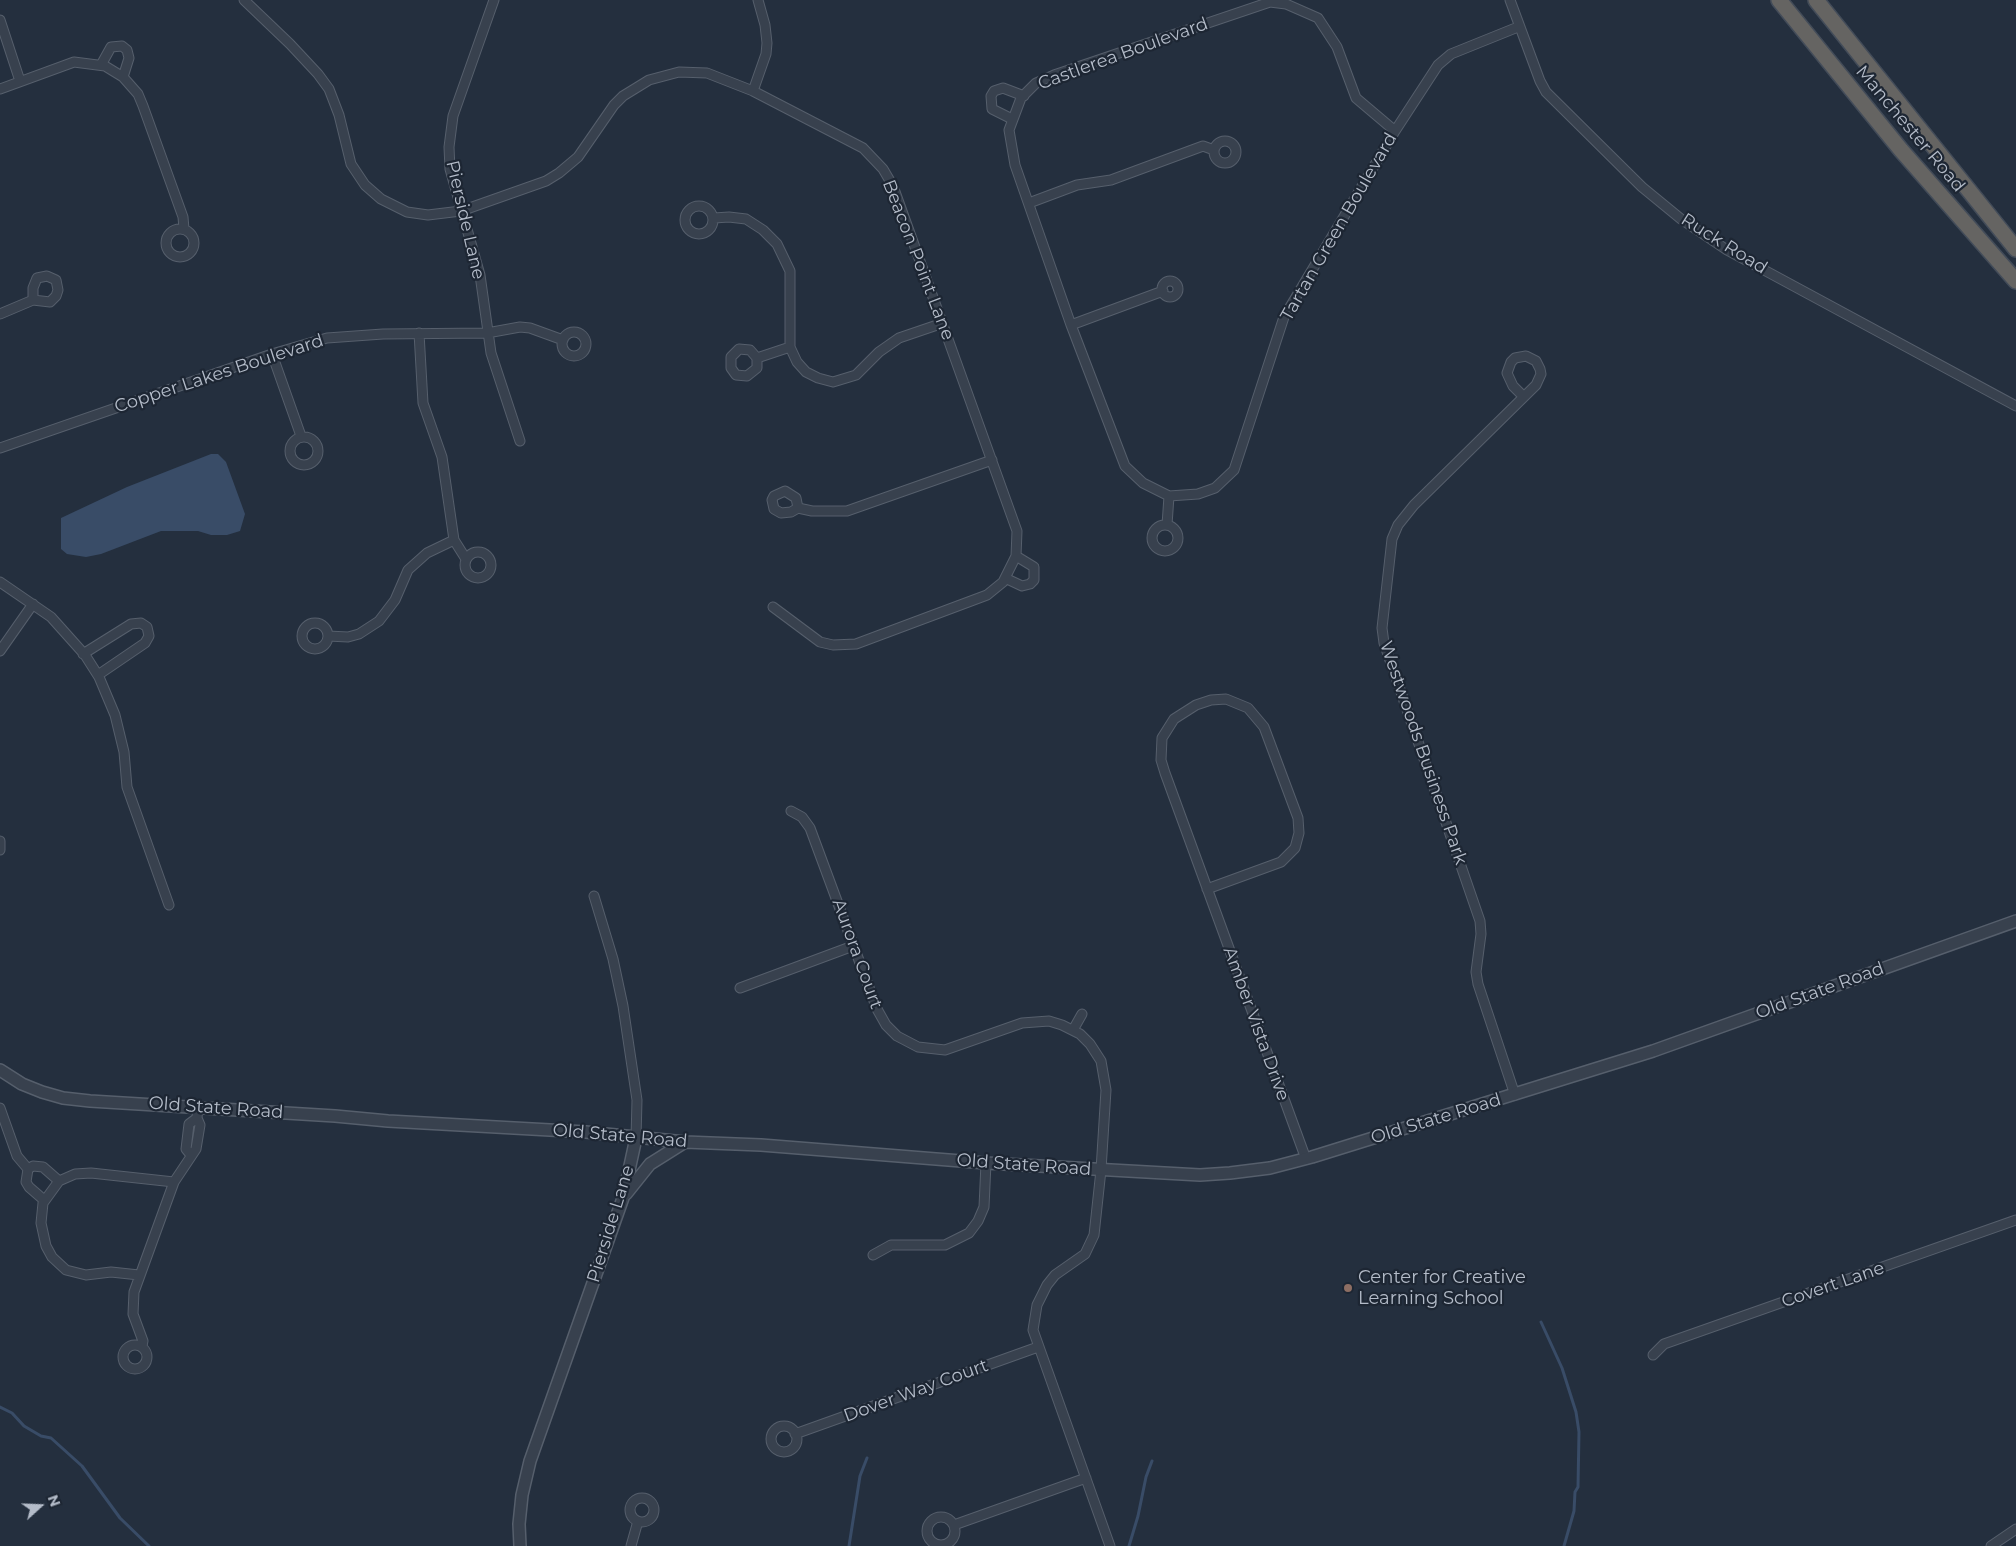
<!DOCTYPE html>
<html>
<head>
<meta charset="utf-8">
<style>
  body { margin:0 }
  #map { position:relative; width:2016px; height:1546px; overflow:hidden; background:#242f3e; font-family:Montserrat,sans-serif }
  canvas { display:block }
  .north { position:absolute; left:15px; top:1481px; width:50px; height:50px; -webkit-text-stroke:4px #1d2633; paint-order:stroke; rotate:70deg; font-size:14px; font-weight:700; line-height:20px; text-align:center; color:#b4bcc9 }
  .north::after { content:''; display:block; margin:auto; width:18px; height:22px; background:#b4bcc9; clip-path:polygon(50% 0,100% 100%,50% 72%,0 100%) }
</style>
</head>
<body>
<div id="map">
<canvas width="2016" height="1546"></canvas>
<div class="north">N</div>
</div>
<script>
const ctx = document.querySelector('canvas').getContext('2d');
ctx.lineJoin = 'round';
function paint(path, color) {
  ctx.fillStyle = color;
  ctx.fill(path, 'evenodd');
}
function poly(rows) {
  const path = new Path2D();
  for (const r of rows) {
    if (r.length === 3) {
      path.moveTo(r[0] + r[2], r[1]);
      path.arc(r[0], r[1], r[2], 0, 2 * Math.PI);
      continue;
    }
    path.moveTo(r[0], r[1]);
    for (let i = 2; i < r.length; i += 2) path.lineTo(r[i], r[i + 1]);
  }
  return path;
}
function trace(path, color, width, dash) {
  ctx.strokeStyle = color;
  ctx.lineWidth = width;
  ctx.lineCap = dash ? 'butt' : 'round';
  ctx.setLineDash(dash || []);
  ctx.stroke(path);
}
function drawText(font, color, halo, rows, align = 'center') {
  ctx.font = font + ' Montserrat,sans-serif';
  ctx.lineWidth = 4.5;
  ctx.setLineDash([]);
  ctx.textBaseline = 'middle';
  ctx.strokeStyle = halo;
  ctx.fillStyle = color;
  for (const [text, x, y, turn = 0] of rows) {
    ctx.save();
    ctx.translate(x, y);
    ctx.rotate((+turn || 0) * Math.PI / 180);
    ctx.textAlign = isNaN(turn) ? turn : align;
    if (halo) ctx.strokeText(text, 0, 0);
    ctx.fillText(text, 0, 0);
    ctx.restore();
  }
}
paint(poly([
  [211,454,218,454,226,462,245,514,240,531,227,535,211,535,198,531,161,531,101,554,86,557,67,554,61,549,61,518,127,487]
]), '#394c67');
trace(poly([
  [1541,1322,1562,1368,1576,1412,1579,1432,1578,1487,1575,1492,1574,1511,1564,1546],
  [0,1407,12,1413,24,1426,41,1436,51,1438,82,1466,120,1518,149,1546],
  [849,1546,860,1476,867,1458],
  [1129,1546,1138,1516,1146,1477,1152,1461]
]), '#394c67', 3);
const minor = poly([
  [244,0,290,44,318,74,329,89,339,115,351,164,365,185,381,199,407,212,428,215,461,211,546,181,559,173,578,157,614,105,623,96,649,80,679,72,707,73,753,91,863,148,883,169,893,186,1017,531,1016,556,1003,582,987,595,856,644,833,645,820,642,773,607],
  [494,0,453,116,449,147,450,169,480,275,491,353,520,441],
  [1510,0,1540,81,1546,92,1642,187,1681,219,1727,250,2016,406],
  [0,20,20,81],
  [101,65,111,47,122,46,127,50,129,58,123,77],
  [0,89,74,62,105,66,123,77,138,94,143,106,183,217,184,229],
  [753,91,766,54,767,43,765,25,758,0],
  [1012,119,992,109,991,96,994,91,1003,88,1024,96],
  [1395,131,1356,98,1337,47,1318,18,1286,4,1270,2,1054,75,1036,83,1021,98,1009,130,1015,165,1071,325,1125,466,1143,483,1169,496,1198,494,1215,488,1234,470,1284,317,1395,131,1438,65,1451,54,1518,27],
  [1225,152,11],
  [1029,203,1077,185,1111,180,1203,146,1214,150],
  [699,220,14],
  [714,218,729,217,746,219,763,230,777,244,790,271,790,347,797,362,806,372,818,378,833,382,856,375,879,352,899,338,943,323],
  [180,243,14],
  [1170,289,8],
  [0,314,33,300,50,302,56,296,58,290,56,280,47,276,37,278,33,288,33,300],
  [1071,325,1163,291],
  [574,344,12],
  [419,333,423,403,442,457,454,540,466,559],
  [272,354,301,436],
  [757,358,757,368,747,376,736,375,731,368,731,357,739,349,750,350,757,358,790,347],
  [304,451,14],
  [0,448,272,354,327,338,383,334,487,333,520,327,530,328,563,340],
  [798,508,791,512,781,513,774,509,772,500,774,496,785,491,796,498,798,508,812,511,847,511,992,460],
  [1165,538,13],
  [1167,525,1169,496],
  [478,565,13],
  [1005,578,1022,586,1030,584,1034,580,1034,567,1016,556],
  [0,582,51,617,85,655,99,677,115,715,124,752,127,787,169,905],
  [315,636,13],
  [328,636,348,637,359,634,379,621,395,600,408,570,427,553,454,540],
  [0,651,33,604],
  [83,654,131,624,141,623,147,627,149,636,145,643,98,675],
  [791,811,802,817,810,828,877,1009,886,1025,897,1036,918,1047,945,1050,1022,1023,1049,1021,1062,1025,1080,1034,1090,1044,1101,1061,1106,1090,1101,1170,1094,1235,1085,1254,1055,1275,1047,1285,1037,1305,1033,1330,1110,1546],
  [0,841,0,850],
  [1207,889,1281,862,1295,848,1299,833,1298,818,1264,727,1248,708,1226,699,1211,700,1196,705,1174,719,1162,738,1161,760,1165,773,1306,1159],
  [594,896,613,959,623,1006,637,1100,636,1138],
  [740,988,853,946],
  [1073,1030,1082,1014],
  [1515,1095,1478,984,1476,972,1481,934,1480,921,1384,643,1382,628,1392,539,1398,525,1414,505,1536,385,1541,374,1540,369,1536,361,1526,356,1515,358,1511,362,1507,373,1513,386,1523,396],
  [0,1108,17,1156,28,1169],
  [190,1154,186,1149,189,1124,197,1118],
  [44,1200,29,1187,26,1182,28,1169,33,1166,43,1167,59,1181],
  [873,1255,891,1245,945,1245,969,1233,978,1221,984,1207,986,1163],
  [139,1275,111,1272,86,1275,66,1270,52,1257,46,1246,41,1223,43,1203,59,1181,75,1174,91,1173,174,1182],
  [135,1357,12],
  [142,1346,143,1341,133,1314,134,1292,174,1182,196,1149,200,1125,197,1118,198,1107],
  [1653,1355,1664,1344,2016,1220],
  [784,1439,13],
  [795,1434,1038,1347],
  [642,1510,12],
  [941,1531,14],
  [954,1525,1086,1478],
  [631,1546,638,1521],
  [1991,1546,2016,1529]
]);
const tertiary = poly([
  [0,1070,22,1084,42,1092,63,1098,90,1101,335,1116,388,1121,586,1132,685,1142,761,1145,986,1163,1200,1175,1230,1173,1270,1168,1312,1157,1653,1051,2016,921],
  [626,1194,650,1164,685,1142],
  [520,1546,519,1524,522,1495,530,1461,623,1198,636,1138]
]);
const trunk = poly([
  [1779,0,1901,150,2016,281],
  [1816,0,2016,249]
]);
trace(minor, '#565f6c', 11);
trace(tertiary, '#565f6c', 14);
trace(trunk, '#434c59', 18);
trace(minor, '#38414e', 9);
trace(tertiary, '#38414e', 11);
trace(trunk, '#656462', 15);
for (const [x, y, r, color] of [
  [1348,1288,5,"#8d6e63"]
]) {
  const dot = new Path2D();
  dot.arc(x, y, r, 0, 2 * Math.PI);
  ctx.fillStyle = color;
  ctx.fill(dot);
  trace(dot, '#1d2633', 2);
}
drawText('18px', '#b4bcc9', '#1d2633', [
  ["Castlerea Boulevard",1123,54,-20],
  ["Manchester Road",1910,129,50],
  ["Pierside Lane",465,220,77],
  ["Tartan Green Boulevard",1339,227,-60],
  ["Ruck Road",1724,244,32],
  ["Beacon Point Lane",918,260,69],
  ["Copper Lakes Boulevard",219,374,-18],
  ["Westwoods Business Park",1423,753,71],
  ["Aurora Court",857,954,70],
  ["Old State Road",1820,991,-20],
  ["Amber Vista Drive",1256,1024,70],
  ["Old State Road",216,1108,4],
  ["Old State Road",1436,1119,-17],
  ["Old State Road",620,1136,5],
  ["Old State Road",1024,1165,4],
  ["Pierside Lane",611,1224,-73],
  ["Covert Lane",1833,1285,-19],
  ["Dover Way Court",916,1391,-20]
]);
drawText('18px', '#b4bcc9', '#1d2633', [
  ["Center for Creative",1358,1278],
  ["Learning School",1358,1299]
], 'left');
</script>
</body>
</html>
